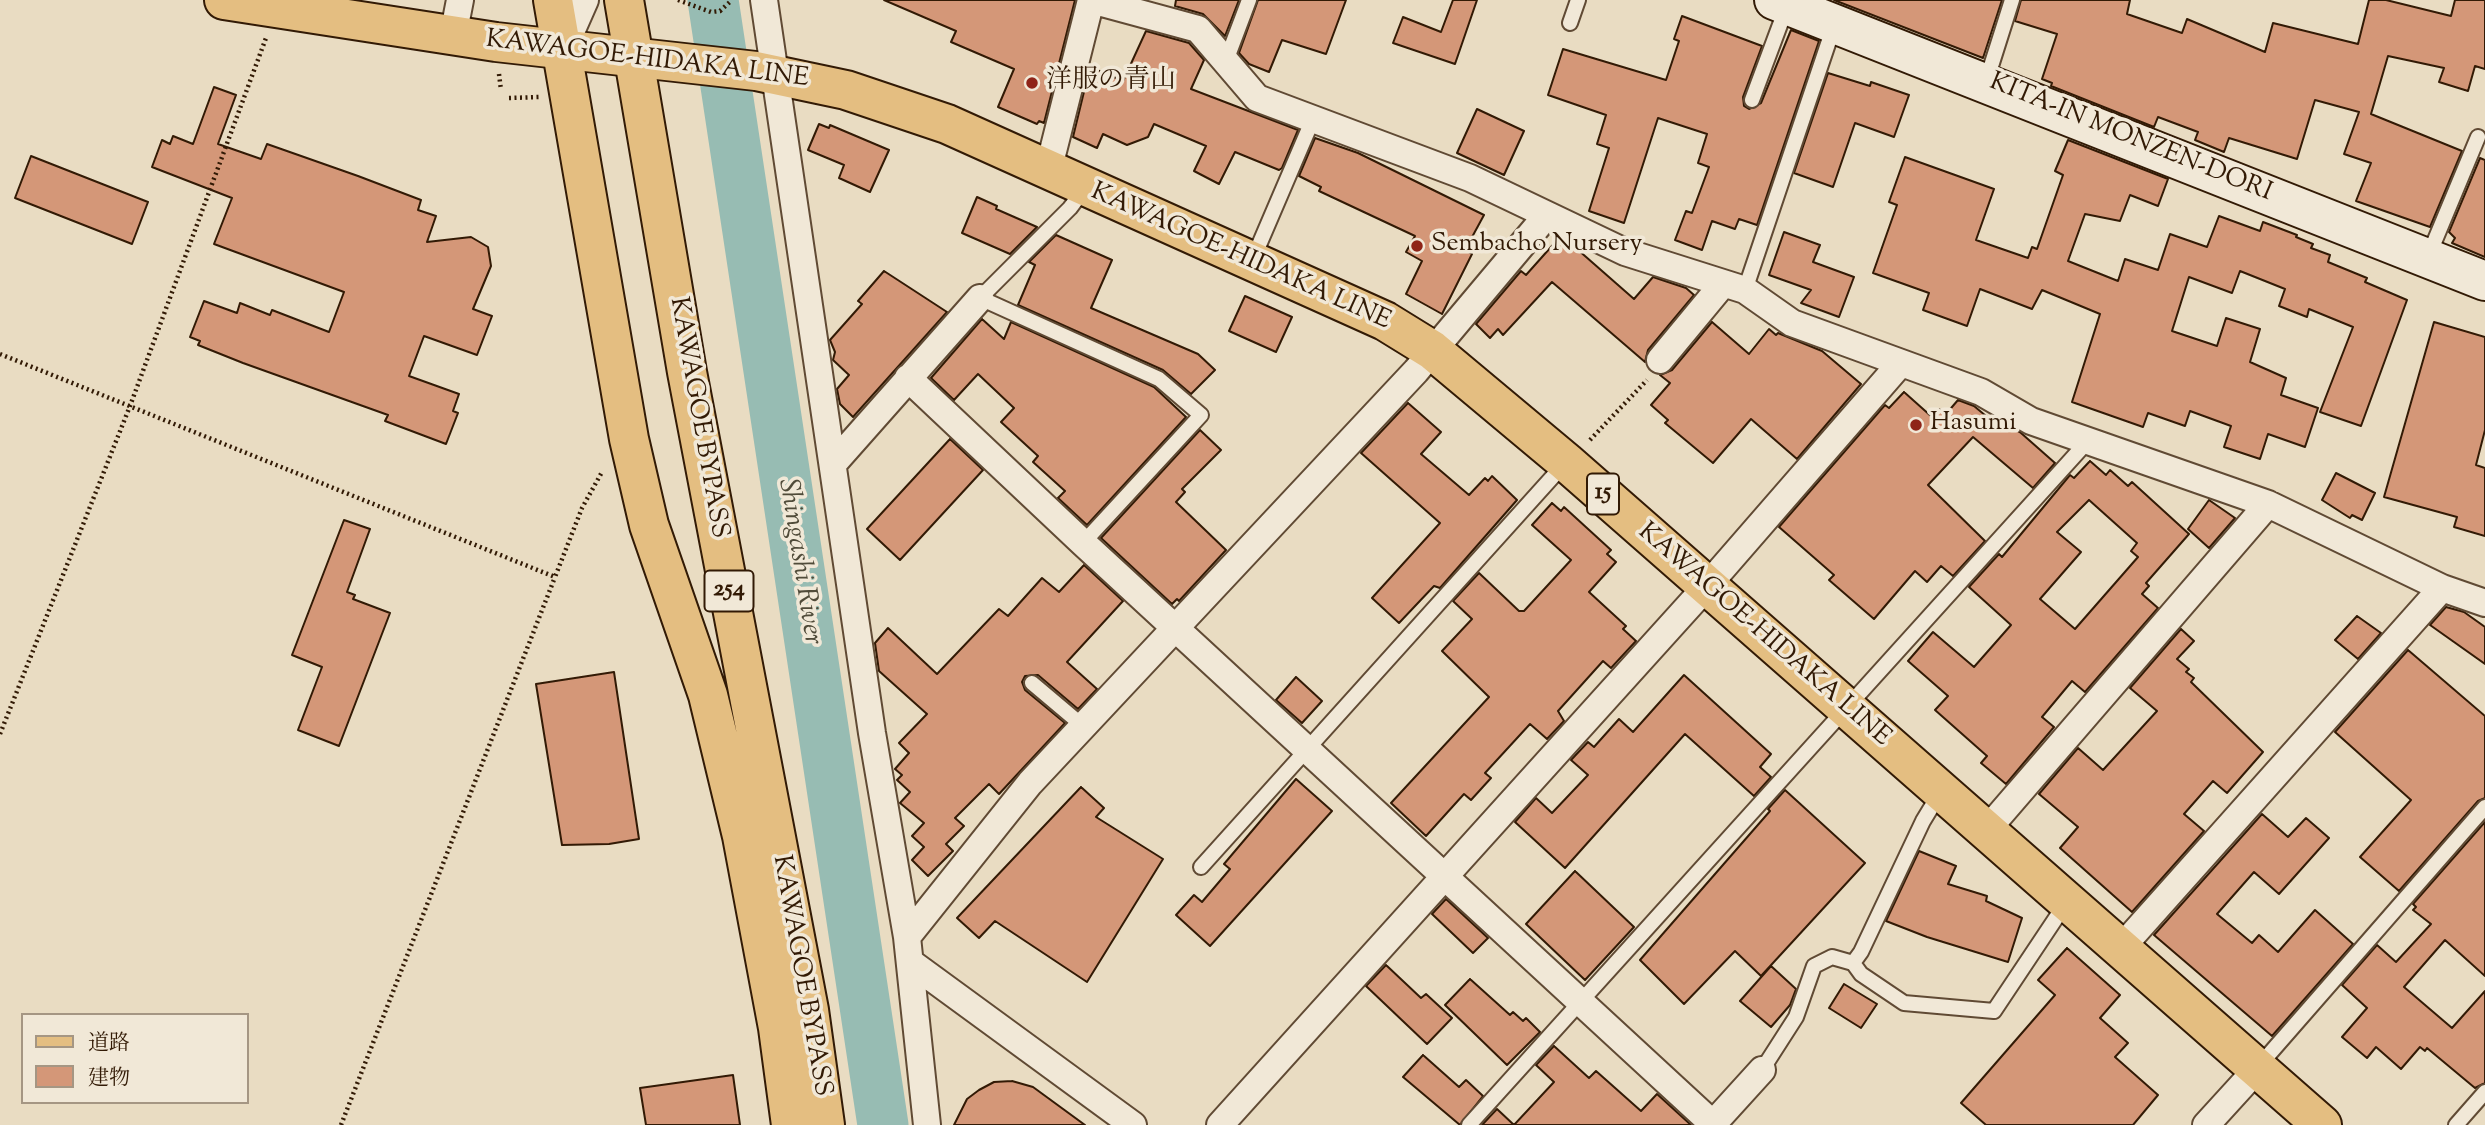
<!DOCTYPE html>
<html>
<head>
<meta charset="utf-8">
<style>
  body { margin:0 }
  #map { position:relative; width:2485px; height:1125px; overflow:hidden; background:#e9dcc2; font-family:"Sorts Mill Goudy","Noto Serif JP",serif }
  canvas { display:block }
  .legend { position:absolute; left:21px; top:1013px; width:228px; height:91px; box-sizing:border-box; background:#f1e8d7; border:2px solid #a59683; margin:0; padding:9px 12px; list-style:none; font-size:21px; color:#321a05 }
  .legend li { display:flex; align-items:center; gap:14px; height:35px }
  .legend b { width:35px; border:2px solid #a59683 }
</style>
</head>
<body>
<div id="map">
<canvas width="2485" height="1125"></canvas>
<ul class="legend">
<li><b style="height:9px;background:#e4be81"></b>道路</li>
<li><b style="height:19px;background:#d49778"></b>建物</li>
</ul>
</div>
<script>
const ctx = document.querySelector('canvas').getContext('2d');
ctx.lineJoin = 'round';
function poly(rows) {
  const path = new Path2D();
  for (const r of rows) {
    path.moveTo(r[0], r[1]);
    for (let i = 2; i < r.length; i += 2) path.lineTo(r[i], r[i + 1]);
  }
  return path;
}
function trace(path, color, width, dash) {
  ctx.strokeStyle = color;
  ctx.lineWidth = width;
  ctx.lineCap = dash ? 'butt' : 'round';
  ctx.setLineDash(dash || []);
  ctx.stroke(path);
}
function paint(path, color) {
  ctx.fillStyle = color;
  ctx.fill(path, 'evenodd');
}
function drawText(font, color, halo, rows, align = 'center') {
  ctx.font = font + ' "Sorts Mill Goudy","Noto Serif JP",serif';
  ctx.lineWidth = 7;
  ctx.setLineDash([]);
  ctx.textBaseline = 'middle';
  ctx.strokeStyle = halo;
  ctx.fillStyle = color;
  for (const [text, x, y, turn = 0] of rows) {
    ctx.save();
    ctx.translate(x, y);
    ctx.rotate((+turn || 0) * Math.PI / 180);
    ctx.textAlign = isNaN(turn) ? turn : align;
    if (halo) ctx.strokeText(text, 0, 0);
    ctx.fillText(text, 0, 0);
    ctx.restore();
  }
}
trace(poly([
  [713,0,883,1125]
]), '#97bcb3', 51);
const building = poly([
  [884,0,1075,0,1044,123,1039,121,1037,124,998,107,1014,69,951,42,956,31,884,0],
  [1176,0,1239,0,1225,36,1203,14,1175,6,1176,0],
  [1258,0,1346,0,1326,54,1282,40,1269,72,1249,64,1239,53,1258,0],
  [1453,0,1477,0,1455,64,1393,43,1403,17,1441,32,1453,0],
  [1834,0,2002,0,1983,58,1834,0],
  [2021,0,2130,0,2127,14,2182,33,2187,19,2265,52,2273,23,2358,44,2369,0,2386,0,2451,16,2455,0,2485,0,2485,69,2475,66,2468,91,2439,82,2444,68,2388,56,2371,114,2462,151,2430,227,2356,201,2371,163,2344,154,2359,112,2315,100,2297,159,2229,138,2224,152,2195,140,2198,132,2158,117,2154,127,2051,86,2052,83,2042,79,2057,34,2015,21,2021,0],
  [1682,16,1762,46,1743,97,1744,106,1749,109,1761,103,1791,30,1819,41,1757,225,1739,219,1735,229,1712,221,1702,250,1675,240,1686,211,1692,213,1709,167,1698,163,1707,134,1658,118,1624,223,1589,211,1609,148,1597,144,1606,115,1548,95,1563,49,1666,80,1679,41,1674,39,1682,16],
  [1146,31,1189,43,1204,60,1191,89,1298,130,1282,168,1279,170,1235,152,1219,184,1194,171,1206,146,1154,124,1148,137,1127,145,1103,134,1097,148,1073,137,1090,67,1123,81,1146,31],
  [1828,73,1870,86,1871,82,1909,95,1894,137,1855,123,1833,187,1794,173,1828,73],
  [214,87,236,95,218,144,261,159,267,144,358,176,421,200,418,210,436,216,427,242,471,237,488,247,491,266,473,309,492,316,477,355,424,336,409,376,459,394,453,411,458,413,446,444,385,421,388,415,243,363,198,345,200,341,190,337,204,301,237,313,240,303,270,315,272,310,329,332,344,292,214,244,232,198,152,167,162,140,170,144,173,136,193,144,214,87],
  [1477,109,1524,131,1504,175,1457,153,1477,109],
  [819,124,829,128,830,125,889,150,870,192,839,178,844,165,808,150,819,124],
  [1315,138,1358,153,1484,215,1465,250,1472,254,1442,314,1406,294,1422,261,1406,252,1415,236,1319,191,1321,187,1299,176,1315,138],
  [2068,140,2168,179,2158,206,2130,195,2120,221,2085,214,2068,261,2118,281,2125,259,2158,270,2170,234,2207,247,2219,216,2260,231,2263,222,2297,235,2296,237,2313,244,2311,248,2330,255,2328,262,2367,278,2365,282,2407,300,2361,426,2320,412,2353,327,2309,309,2307,317,2279,306,2285,289,2240,271,2232,293,2189,277,2172,331,2217,346,2226,318,2260,329,2250,362,2286,378,2281,395,2318,408,2305,447,2268,434,2260,459,2224,447,2231,426,2190,411,2185,426,2148,413,2143,427,2072,402,2100,314,2042,290,2032,309,1980,289,1967,326,1923,310,1929,293,1873,273,1897,205,1889,202,1905,157,1994,189,1976,240,2028,258,2032,247,2037,249,2063,175,2055,171,2068,140],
  [31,156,148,202,132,244,15,198,31,156],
  [2480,158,2485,160,2485,257,2452,243,2455,238,2449,232,2480,158],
  [977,197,997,206,996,209,1037,227,1010,254,962,233,977,197],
  [1784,232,1820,245,1813,262,1854,277,1839,317,1801,303,1811,290,1769,275,1784,232],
  [1056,235,1112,260,1091,308,1198,354,1215,370,1191,394,1163,370,1018,305,1035,265,1029,262,1056,235],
  [1559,238,1577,249,1634,299,1653,277,1686,288,1694,295,1648,350,1645,362,1552,282,1503,335,1498,329,1490,338,1476,324,1521,271,1526,275,1559,238],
  [884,271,947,312,853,417,840,404,837,389,849,375,833,360,835,352,830,340,862,304,858,301,884,271],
  [1245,296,1292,317,1276,352,1229,331,1245,296],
  [982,319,1004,339,1011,322,1154,387,1186,417,1087,525,1058,498,1065,491,1033,462,1038,456,1001,422,1014,408,978,374,954,400,931,378,982,319],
  [1712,322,1749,354,1769,329,1776,335,1778,333,1822,351,1861,384,1797,459,1751,419,1713,463,1665,423,1668,420,1651,405,1670,383,1660,375,1672,370,1712,322],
  [2434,322,2485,337,2485,430,2476,465,2485,468,2485,536,2454,527,2457,517,2384,497,2434,322],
  [1904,392,1932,417,1939,409,1946,414,1958,400,1974,406,1992,421,1995,418,2021,433,2055,463,2033,488,1973,437,1928,485,1985,541,1953,576,1941,566,1927,582,1915,571,1874,619,1829,580,1834,575,1779,527,1885,405,1889,408,1904,392],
  [1408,403,1441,432,1421,454,1469,495,1485,478,1488,481,1492,476,1517,500,1440,588,1434,586,1399,623,1372,598,1440,523,1361,453,1408,403],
  [1200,430,1221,450,1182,489,1185,492,1176,502,1226,550,1179,601,1177,599,1172,604,1101,538,1200,430],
  [950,439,983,470,900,560,867,529,950,439],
  [2090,461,2106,475,2110,470,2128,486,2132,482,2189,534,2146,583,2149,586,2142,594,2158,608,2085,692,2072,681,2042,717,2054,727,2006,784,1981,763,1987,756,1935,710,1948,696,1908,661,1933,632,1974,667,2011,625,1969,587,1999,554,2002,557,2070,475,2074,478,2090,461],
  [2089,500,2137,543,2131,551,2138,557,2075,629,2040,599,2081,552,2057,532,2089,500],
  [2336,473,2375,493,2362,520,2352,515,2350,518,2322,500,2336,473],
  [2209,500,2235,518,2209,548,2188,529,2209,500],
  [1552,503,1561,511,1564,507,1611,550,1607,554,1616,562,1589,592,1626,626,1623,629,1636,641,1611,668,1603,661,1558,711,1564,721,1547,739,1530,724,1485,773,1491,778,1471,800,1464,794,1426,836,1391,803,1489,697,1442,651,1472,619,1453,601,1479,573,1519,611,1524,611,1571,560,1532,525,1552,503],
  [344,520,370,529,347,592,355,595,353,599,390,613,339,746,298,730,322,667,292,655,344,520],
  [1084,565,1123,601,1067,662,1097,689,1078,709,1038,675,1025,676,1022,682,1025,690,1065,723,999,794,989,784,955,818,964,826,946,844,953,851,928,876,912,860,924,847,912,836,924,823,900,803,910,792,897,780,902,775,895,769,909,753,899,743,927,714,879,671,875,643,888,628,937,674,999,609,1008,616,1042,578,1059,592,1084,565],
  [2446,607,2464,612,2485,627,2485,664,2430,625,2446,607],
  [2357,616,2381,633,2358,659,2335,640,2357,616],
  [2181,629,2194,641,2177,659,2189,669,2186,672,2194,678,2191,682,2263,752,2227,793,2213,781,2184,814,2204,831,2132,912,2060,848,2078,827,2039,794,2078,748,2103,770,2157,711,2130,688,2181,629],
  [2408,650,2485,716,2485,798,2478,801,2399,891,2360,857,2411,800,2335,732,2408,650],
  [614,672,639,839,609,844,562,845,536,684,614,672],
  [1684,675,1771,754,1760,767,1771,777,1754,796,1685,734,1565,868,1515,822,1536,798,1552,813,1588,775,1571,760,1588,742,1594,747,1619,719,1633,732,1684,675],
  [1296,677,1322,701,1302,723,1276,700,1296,677],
  [1296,779,1332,811,1210,946,1176,915,1194,895,1202,902,1230,869,1224,864,1296,779],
  [1081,787,1104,808,1096,817,1163,859,1087,982,995,921,979,938,957,918,1081,787],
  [1785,790,1865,863,1761,976,1735,951,1684,1004,1640,960,1770,811,1768,809,1785,790],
  [2262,814,2288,837,2306,818,2329,838,2279,894,2254,872,2217,914,2252,943,2259,935,2278,952,2315,910,2353,944,2272,1036,2154,935,2262,814],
  [2485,822,2485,976,2445,940,2404,987,2452,1028,2485,991,2485,1083,2475,1088,2427,1048,2425,1051,2420,1047,2401,1069,2376,1047,2367,1058,2342,1037,2367,1008,2342,985,2377,945,2396,962,2431,924,2413,910,2416,907,2413,904,2485,822],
  [1919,851,1956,866,1948,884,1987,896,1986,901,2022,918,2008,962,1927,937,1886,921,1919,851],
  [1575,871,1634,927,1585,980,1526,924,1575,871],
  [1446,899,1488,938,1473,953,1432,914,1446,899],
  [2067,948,2120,995,2100,1018,2128,1043,2115,1057,2158,1095,2133,1125,1986,1125,1961,1103,2055,995,2038,980,2067,948],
  [1386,965,1421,998,1426,994,1452,1018,1427,1044,1366,986,1386,965],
  [1771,966,1796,989,1790,1005,1771,1027,1740,1001,1771,966],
  [1470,979,1510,1015,1513,1012,1523,1021,1526,1018,1540,1032,1507,1065,1445,1005,1470,979],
  [1844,984,1877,1004,1861,1028,1829,1008,1844,984],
  [1554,1046,1589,1078,1596,1071,1641,1111,1657,1094,1691,1125,1482,1125,1497,1109,1514,1125,1554,1082,1536,1065,1554,1046],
  [1423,1055,1459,1087,1466,1080,1483,1096,1460,1125,1403,1077,1423,1055],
  [733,1075,740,1125,646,1125,640,1088,733,1075],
  [1012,1081,1033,1087,1085,1125,954,1125,967,1099,979,1090,994,1082,1012,1081]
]);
paint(building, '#d49778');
trace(building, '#321a05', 2);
const lane = poly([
  [1570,23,1578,0],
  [1226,61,1249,0],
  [1986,82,2012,0],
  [1752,100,1787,6],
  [2428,257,2478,137],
  [1253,259,1313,119],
  [1745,290,1834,26],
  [1083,543,1201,415,1159,379,980,298,1070,208,1085,188],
  [1032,683,1083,726],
  [1201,867,1566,462],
  [1853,963,1861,974,1904,1003,1994,1011,2066,903],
  [2258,1067,2485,807],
  [1762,1070,1796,1017,1814,966,1832,957,1853,963,1861,952,1923,821,1940,793],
  [1469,1125,2087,442],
  [2456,1125,2485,1092]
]);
const street = poly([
  [764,0,872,733,907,937,927,1125],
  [1091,0,1198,29,1257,98,1470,178,1625,252,1745,290,1792,323,1981,392,2031,421,2268,504,2442,588,2485,603],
  [453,36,460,0],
  [563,50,585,0],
  [1048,171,1091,0],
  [1660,360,1722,285],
  [908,378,1083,543,1714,1125],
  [833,464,980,298],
  [1985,832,2268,504],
  [907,937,1030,783,1416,371,1547,215],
  [2120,949,2442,588],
  [910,962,1133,1125],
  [1220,1125,1707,586,1900,364],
  [1712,1125,1762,1070],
  [2206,1125,2258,1068]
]);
const secondary = poly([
  [1774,0,2485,281]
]);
const primary = poly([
  [224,0,496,42,756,71,846,90,947,124,1385,321,1432,350,1566,462,2322,1125]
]);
const highway = poly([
  [553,0,629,439,649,525,708,695,742,836,778,1028,791,1125],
  [624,0,687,372,809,1010,825,1125]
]);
trace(lane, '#604a34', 18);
trace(street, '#604a34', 30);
trace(secondary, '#321a05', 42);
trace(primary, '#321a05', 42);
trace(highway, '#321a05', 42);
trace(poly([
  [678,0,711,12,720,11,732,0],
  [499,74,501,90],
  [509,98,539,97],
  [0,354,555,577,582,508,602,472],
  [1590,440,1647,380],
  [0,734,130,406,266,38],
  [341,1125,555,577]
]), '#321a05', 4.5, [2, 3.5]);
trace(lane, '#f1e8d7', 14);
trace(street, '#f1e8d7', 26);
trace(secondary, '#f1e8d7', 38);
trace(primary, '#e4be81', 38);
trace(highway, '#e4be81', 38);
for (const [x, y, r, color] of [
  [1032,83,7,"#8f2418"],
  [1417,246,7,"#8f2418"],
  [1916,425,7,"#8f2418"]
]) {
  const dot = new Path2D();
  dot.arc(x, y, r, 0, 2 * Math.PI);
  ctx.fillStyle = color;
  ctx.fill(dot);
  trace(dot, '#f1e8d7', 2.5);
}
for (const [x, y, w] of [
  [1603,494,32],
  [729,591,49]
]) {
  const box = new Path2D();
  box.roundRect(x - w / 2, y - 20.5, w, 41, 5);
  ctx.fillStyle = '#f1e8d7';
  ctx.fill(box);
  trace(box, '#321a05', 2);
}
drawText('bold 24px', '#321a05', null, [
  ["15",1603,494],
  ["254",729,591]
]);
drawText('26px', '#321a05', '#f1e8d7', [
  ["KAWAGOE-HIDAKA LINE",647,61,7],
  ["KITA-IN MONZEN-DORI",2130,139,22],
  ["KAWAGOE-HIDAKA LINE",1240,258,24],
  ["KAWAGOE BYPASS",697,418,80],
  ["KAWAGOE-HIDAKA LINE",1763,636,41],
  ["KAWAGOE BYPASS",800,976,80]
]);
drawText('26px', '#321a05', '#f1e8d7', [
  ["洋服の青山",1046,83],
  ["Sembacho Nursery",1431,246],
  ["Hasumi",1930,425]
], 'left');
drawText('italic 28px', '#504b39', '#f1e8d7', [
  ["Shingashi River",798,562,81]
]);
</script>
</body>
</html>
